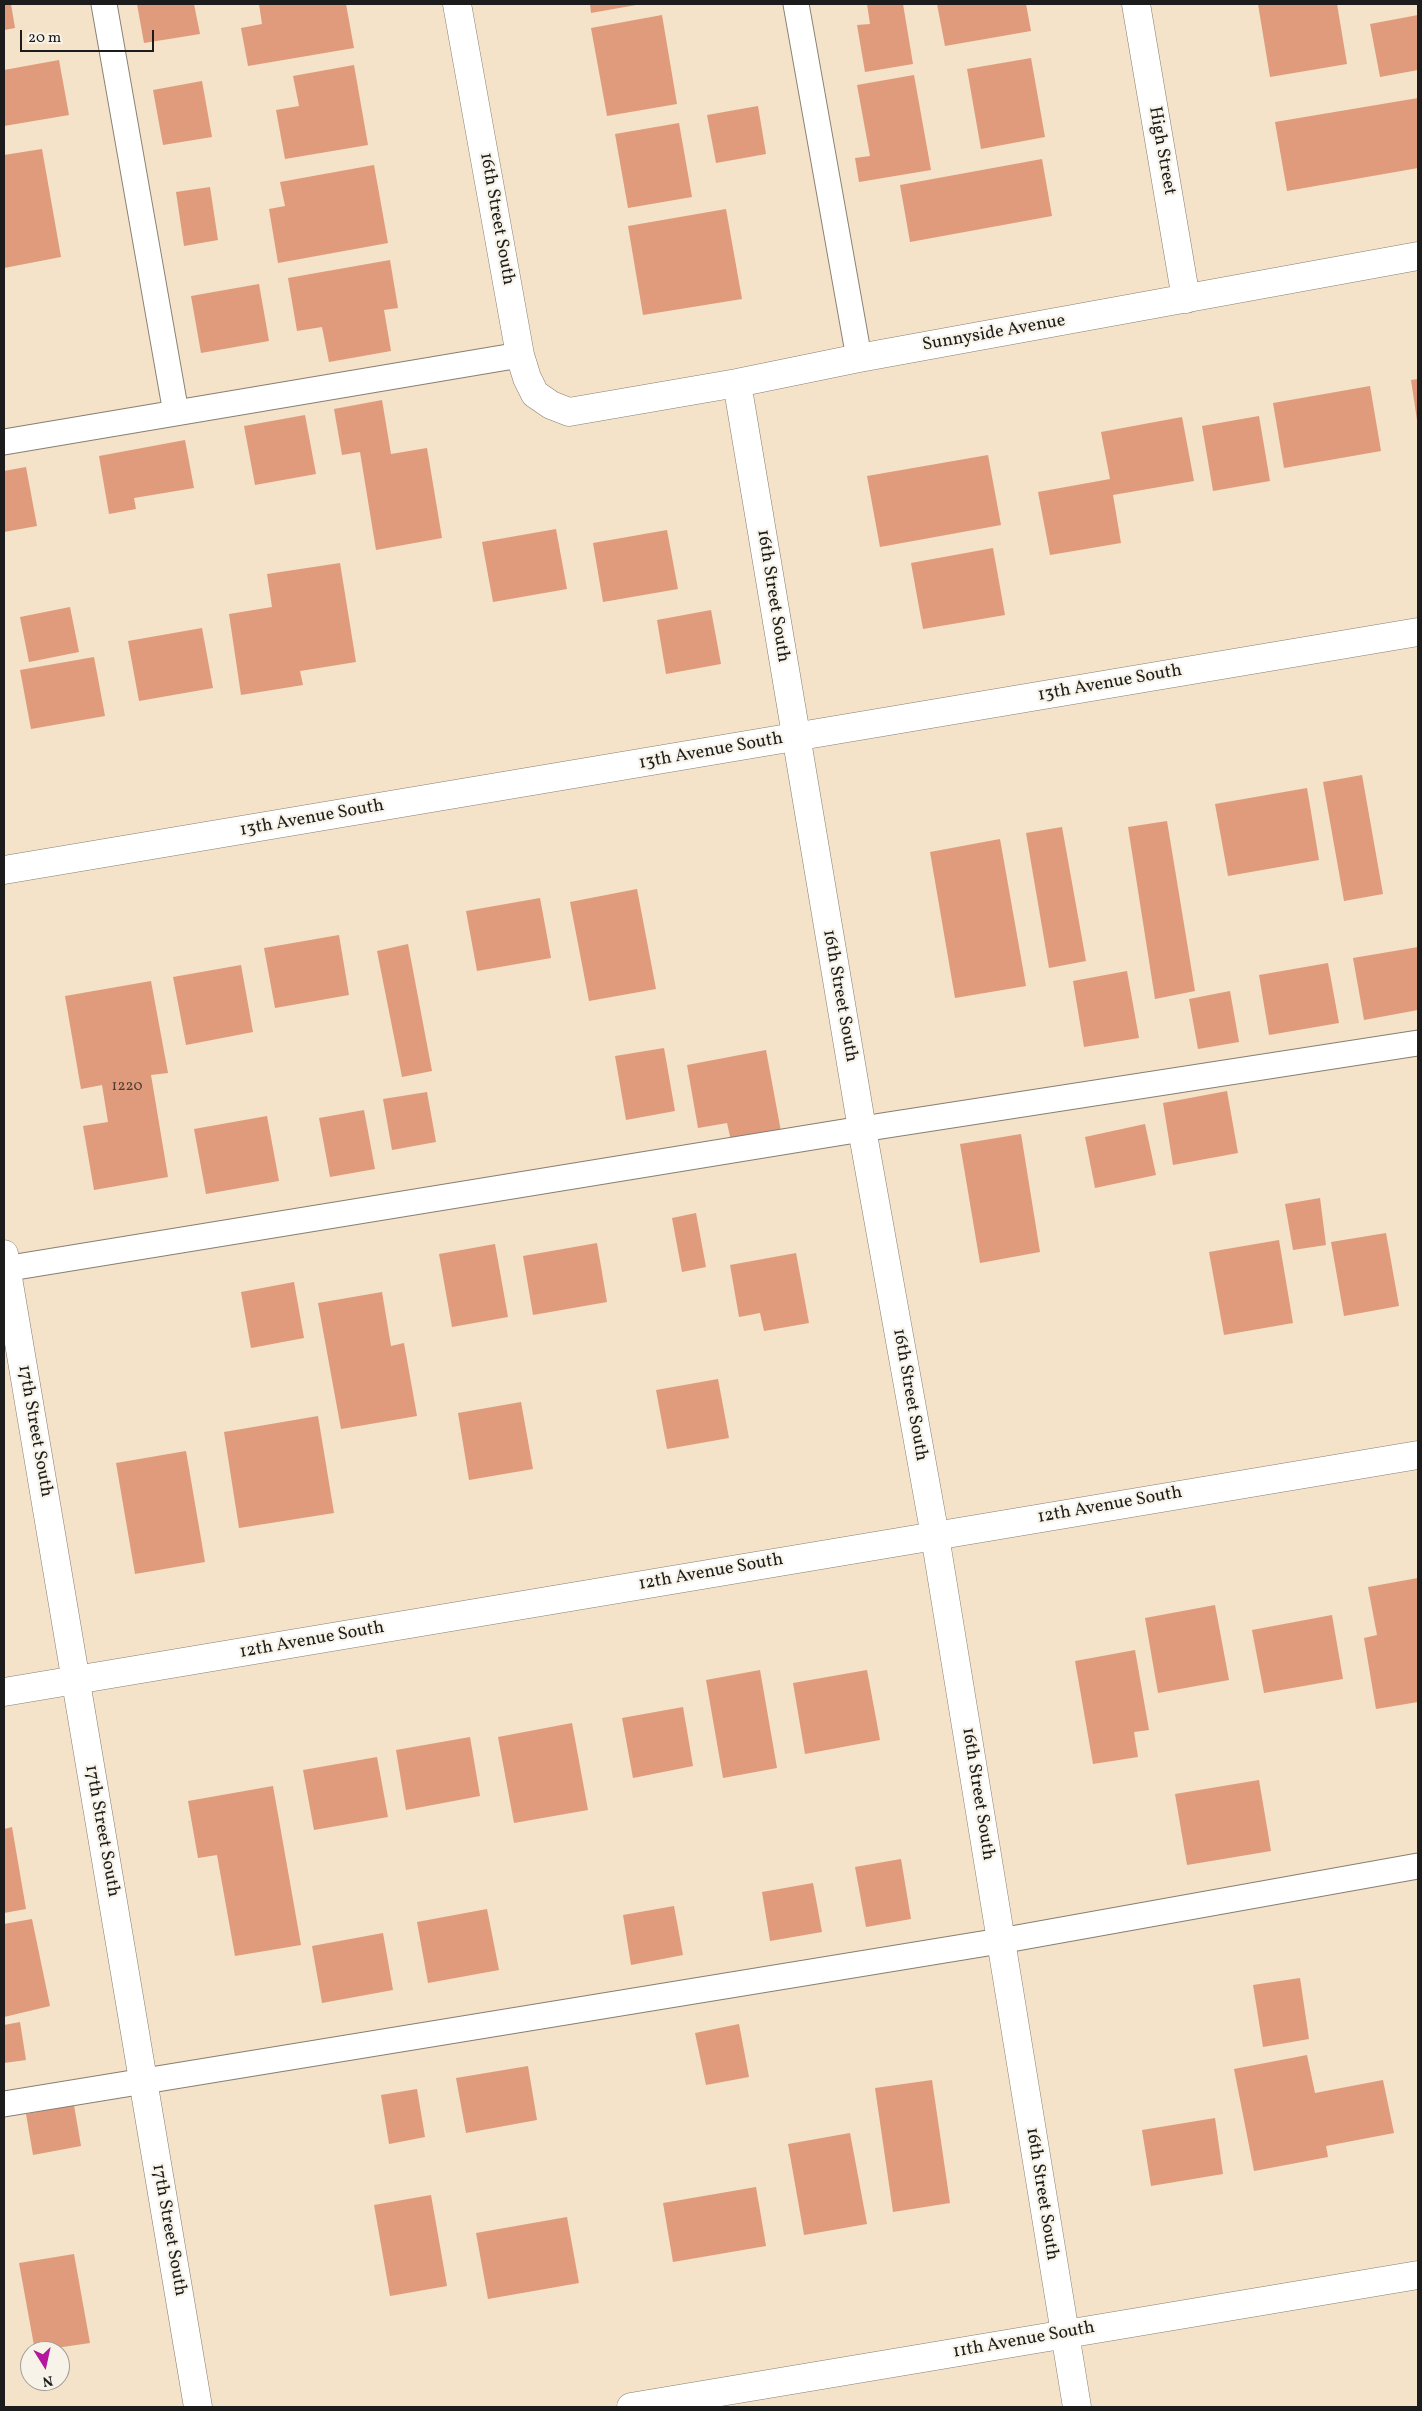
<!DOCTYPE html>
<html>
<head>
<meta charset="utf-8">
<style>
  body { margin:0 }
  #map { position:relative; width:1422px; height:2411px; overflow:hidden; background:#f4e2c9; font-family:Vollkorn,serif }
  canvas { display:block }
  .frame { position:absolute; inset:0; border:5px solid #1c1c1c; pointer-events:none }
  .north { position:absolute; left:20px; top:2341px; width:50px; height:50px; box-sizing:border-box; background:#f7f3e8; border:1px solid #9f9d96; border-radius:50%; rotate:170deg; font-size:14px; font-weight:700; line-height:20px; text-align:center; color:#1c1c1c }
  .north::after { content:''; display:block; margin:auto; width:18px; height:22px; background:#b5179e; clip-path:polygon(50% 0,100% 100%,50% 72%,0 100%) }
  .scale { position:absolute; left:20px; top:30px; width:134px; height:22px; box-sizing:border-box; border:2px solid #1c1c1c; border-top:0; padding-left:6px; font-size:15px; line-height:18px; white-space:nowrap; color:#1c1c1c; -webkit-text-stroke:4px #f7f3e8; paint-order:stroke }
</style>
</head>
<body>
<div id="map">
<canvas width="1422" height="2411"></canvas>
<div class="frame"></div>
<div class="north">N</div>
<div class="scale">20 m</div>
</div>
<script>
const ctx = document.querySelector('canvas').getContext('2d');
ctx.lineJoin = 'round';
function paint(path, color) {
  ctx.fillStyle = color;
  ctx.fill(path, 'evenodd');
}
function poly(rows) {
  const path = new Path2D();
  for (const r of rows) {
    path.moveTo(r[0], r[1]);
    for (let i = 2; i < r.length; i += 2) path.lineTo(r[i], r[i + 1]);
  }
  return path;
}
function trace(path, color, width, dash) {
  ctx.strokeStyle = color;
  ctx.lineWidth = width;
  ctx.lineCap = dash ? 'butt' : 'round';
  ctx.setLineDash(dash || []);
  ctx.stroke(path);
}
function drawText(font, color, halo, rows, align = 'center') {
  ctx.font = font + ' Vollkorn,serif';
  ctx.lineWidth = 4.5;
  ctx.setLineDash([]);
  ctx.textBaseline = 'middle';
  ctx.strokeStyle = halo;
  ctx.fillStyle = color;
  for (const [text, x, y, turn = 0] of rows) {
    ctx.save();
    ctx.translate(x, y);
    ctx.rotate((+turn || 0) * Math.PI / 180);
    ctx.textAlign = isNaN(turn) ? turn : align;
    if (halo) ctx.strokeText(text, 0, 0);
    ctx.fillText(text, 0, 0);
    ctx.restore();
  }
}
paint(poly([
  [4,4,11,4,15,28,4,30],
  [137,4,194,4,200,34,144,43],
  [259,4,346,4,354,48,248,66,241,28,262,24],
  [590,4,636,4,636,5,591,13],
  [867,4,903,4,913,64,865,72,857,25,870,24],
  [937,4,1026,4,1031,31,945,46],
  [1258,4,1337,4,1347,64,1270,77],
  [662,15,677,104,607,116,591,28],
  [1418,15,1418,70,1380,77,1370,24],
  [1031,58,1045,137,981,149,967,69],
  [59,60,69,115,4,126,4,70],
  [354,65,368,145,285,159,276,110,299,106,293,76],
  [914,75,931,170,859,182,855,158,870,156,857,85],
  [202,81,212,137,163,145,153,90],
  [1418,98,1418,168,1287,191,1275,122],
  [758,106,766,154,716,163,707,115],
  [679,123,692,197,628,208,615,134],
  [42,149,61,257,4,268,4,155],
  [1042,159,1052,216,910,242,900,185],
  [374,165,388,243,278,263,269,209,285,206,280,182],
  [210,187,218,240,184,246,176,192],
  [726,209,742,299,643,315,628,226],
  [390,260,398,308,384,310,391,351,329,362,322,327,297,331,288,278],
  [259,284,269,341,201,353,191,296],
  [1418,379,1418,420,1417,420,1411,380],
  [1370,386,1381,451,1284,468,1273,403],
  [382,400,391,454,427,448,442,538,376,550,360,452,342,455,334,409],
  [305,415,316,474,255,485,244,426],
  [1259,416,1270,481,1213,491,1202,426],
  [1182,417,1194,481,1113,495,1121,543,1050,555,1038,492,1110,479,1101,432],
  [185,440,194,488,134,498,136,509,109,514,99,456],
  [988,455,1001,525,880,547,867,476],
  [26,467,37,526,4,532,4,471],
  [556,529,567,589,493,602,482,542],
  [667,530,678,589,603,602,593,543],
  [993,548,1005,615,923,629,911,563],
  [340,563,356,662,300,671,303,685,241,695,229,614,272,607,267,574],
  [70,607,79,652,29,662,20,617],
  [711,610,721,664,666,674,657,620],
  [202,628,213,688,139,701,128,641],
  [94,657,105,716,31,729,20,670],
  [1362,775,1383,894,1344,901,1323,782],
  [1307,788,1319,860,1228,876,1215,804],
  [1167,821,1195,991,1155,999,1128,827],
  [1062,827,1086,961,1049,968,1026,833],
  [1000,839,1026,986,955,998,930,852],
  [637,889,656,989,589,1001,570,902],
  [540,898,551,958,477,971,466,911],
  [339,935,349,995,275,1008,264,948],
  [408,944,432,1071,402,1077,377,951],
  [1418,947,1418,1010,1364,1020,1353,958],
  [1328,963,1339,1023,1269,1035,1259,975],
  [241,965,253,1032,186,1045,173,977],
  [1127,971,1139,1038,1084,1047,1073,981],
  [151,981,168,1073,151,1075,168,1177,94,1190,83,1126,108,1122,102,1085,81,1089,65,996],
  [1230,991,1239,1042,1198,1049,1189,999],
  [664,1048,675,1111,626,1120,615,1056],
  [766,1050,782,1137,732,1145,727,1123,698,1128,687,1065],
  [1227,1091,1238,1153,1173,1165,1163,1103],
  [427,1092,436,1142,392,1150,383,1099],
  [364,1110,375,1169,330,1177,319,1118],
  [267,1116,279,1181,206,1194,194,1129],
  [1145,1124,1156,1175,1095,1188,1085,1137],
  [1021,1134,1040,1252,980,1263,960,1144],
  [1320,1198,1326,1245,1293,1250,1285,1204],
  [696,1213,706,1267,682,1272,672,1218],
  [1386,1233,1399,1306,1344,1316,1331,1242],
  [1279,1240,1293,1323,1224,1335,1209,1252],
  [597,1243,607,1302,533,1315,523,1256],
  [495,1244,508,1317,452,1327,439,1254],
  [796,1253,809,1323,764,1331,760,1313,739,1317,730,1265],
  [294,1282,304,1338,251,1348,241,1292],
  [382,1292,391,1346,404,1343,417,1416,341,1429,318,1303],
  [718,1379,729,1438,667,1449,656,1390],
  [521,1402,533,1469,469,1480,458,1413],
  [318,1416,334,1513,239,1528,224,1432],
  [186,1451,205,1562,135,1574,116,1463],
  [1418,1578,1418,1702,1376,1709,1364,1638,1377,1635,1368,1587],
  [1215,1605,1229,1680,1158,1693,1145,1618],
  [1332,1615,1343,1679,1264,1693,1252,1630],
  [1135,1650,1149,1730,1134,1732,1138,1757,1093,1764,1075,1661],
  [760,1670,777,1768,723,1778,706,1680],
  [867,1670,880,1740,805,1754,793,1683],
  [683,1707,693,1766,633,1778,622,1718],
  [572,1723,588,1810,514,1823,498,1737],
  [470,1737,480,1796,406,1810,396,1750],
  [377,1757,388,1817,314,1830,303,1770],
  [1259,1780,1271,1851,1187,1865,1175,1794],
  [273,1786,301,1945,235,1956,217,1855,198,1858,188,1801],
  [12,1827,26,1909,4,1913,4,1829],
  [901,1859,911,1919,866,1927,855,1867],
  [813,1883,822,1932,770,1941,762,1892],
  [674,1906,683,1955,631,1965,623,1915],
  [487,1909,499,1970,428,1983,417,1922],
  [32,1919,50,2006,4,2017,4,1924],
  [383,1933,393,1990,322,2003,312,1946],
  [1300,1978,1309,2039,1263,2047,1253,1985],
  [20,2022,26,2060,4,2063,4,2025],
  [739,2024,749,2077,706,2085,695,2033],
  [1307,2055,1315,2093,1383,2080,1394,2133,1326,2146,1328,2157,1254,2171,1234,2069],
  [528,2066,537,2120,466,2133,456,2078],
  [932,2080,950,2203,893,2212,875,2088],
  [417,2089,425,2137,389,2144,381,2095],
  [74,2105,81,2146,33,2155,26,2114],
  [1215,2118,1223,2174,1151,2186,1142,2130],
  [850,2133,867,2224,804,2235,788,2144],
  [756,2187,766,2246,673,2262,663,2203],
  [431,2195,447,2286,390,2296,374,2205],
  [567,2217,579,2283,488,2299,476,2233],
  [74,2254,90,2343,35,2351,19,2263]
]), '#df9b7b');
const service = poly([
  [104,4,176,413],
  [796,4,859,358],
  [4,442,520,355],
  [4,1269,862,1129,1418,1043],
  [4,2104,1000,1941,1418,1866]
]);
const minor = poly([
  [457,4,520,355,527,378,535,394,551,405,569,412,737,383,859,358,1418,256],
  [1136,4,1186,299],
  [737,383,862,1129,935,1536,1077,2407],
  [4,1254,198,2407],
  [4,1692,1418,1455],
  [631,2407,1418,2275]
]);
const tertiary = poly([
  [4,870,1418,632]
]);
trace(service, '#887f72', 27);
trace(minor, '#887f72', 29);
trace(tertiary, '#887f72', 29);
trace(service, '#fff', 25);
trace(minor, '#fff', 28);
trace(tertiary, '#fff', 28);
drawText('15px', '#4d3c34', null, [
  ["1220",127,1087]
]);
drawText('18px', '#1c1c1c', '#f7f3e8', [
  ["High Street",1161,151,80],
  ["16th Street South",496,219,80],
  ["Sunnyside Avenue",994,334,-10],
  ["16th Street South",772,596,81],
  ["13th Avenue South",1110,684,-10],
  ["13th Avenue South",711,752,-10],
  ["13th Avenue South",312,819,-10],
  ["16th Street South",839,996,80],
  ["16th Street South",909,1395,80],
  ["17th Street South",34,1431,80],
  ["12th Avenue South",1110,1506,-10],
  ["12th Avenue South",711,1573,-10],
  ["12th Avenue South",312,1641,-10],
  ["16th Street South",977,1794,81],
  ["17th Street South",101,1831,80],
  ["16th Street South",1041,2194,81],
  ["17th Street South",168,2230,80],
  ["11th Avenue South",1024,2341,-10]
]);
</script>
</body>
</html>
